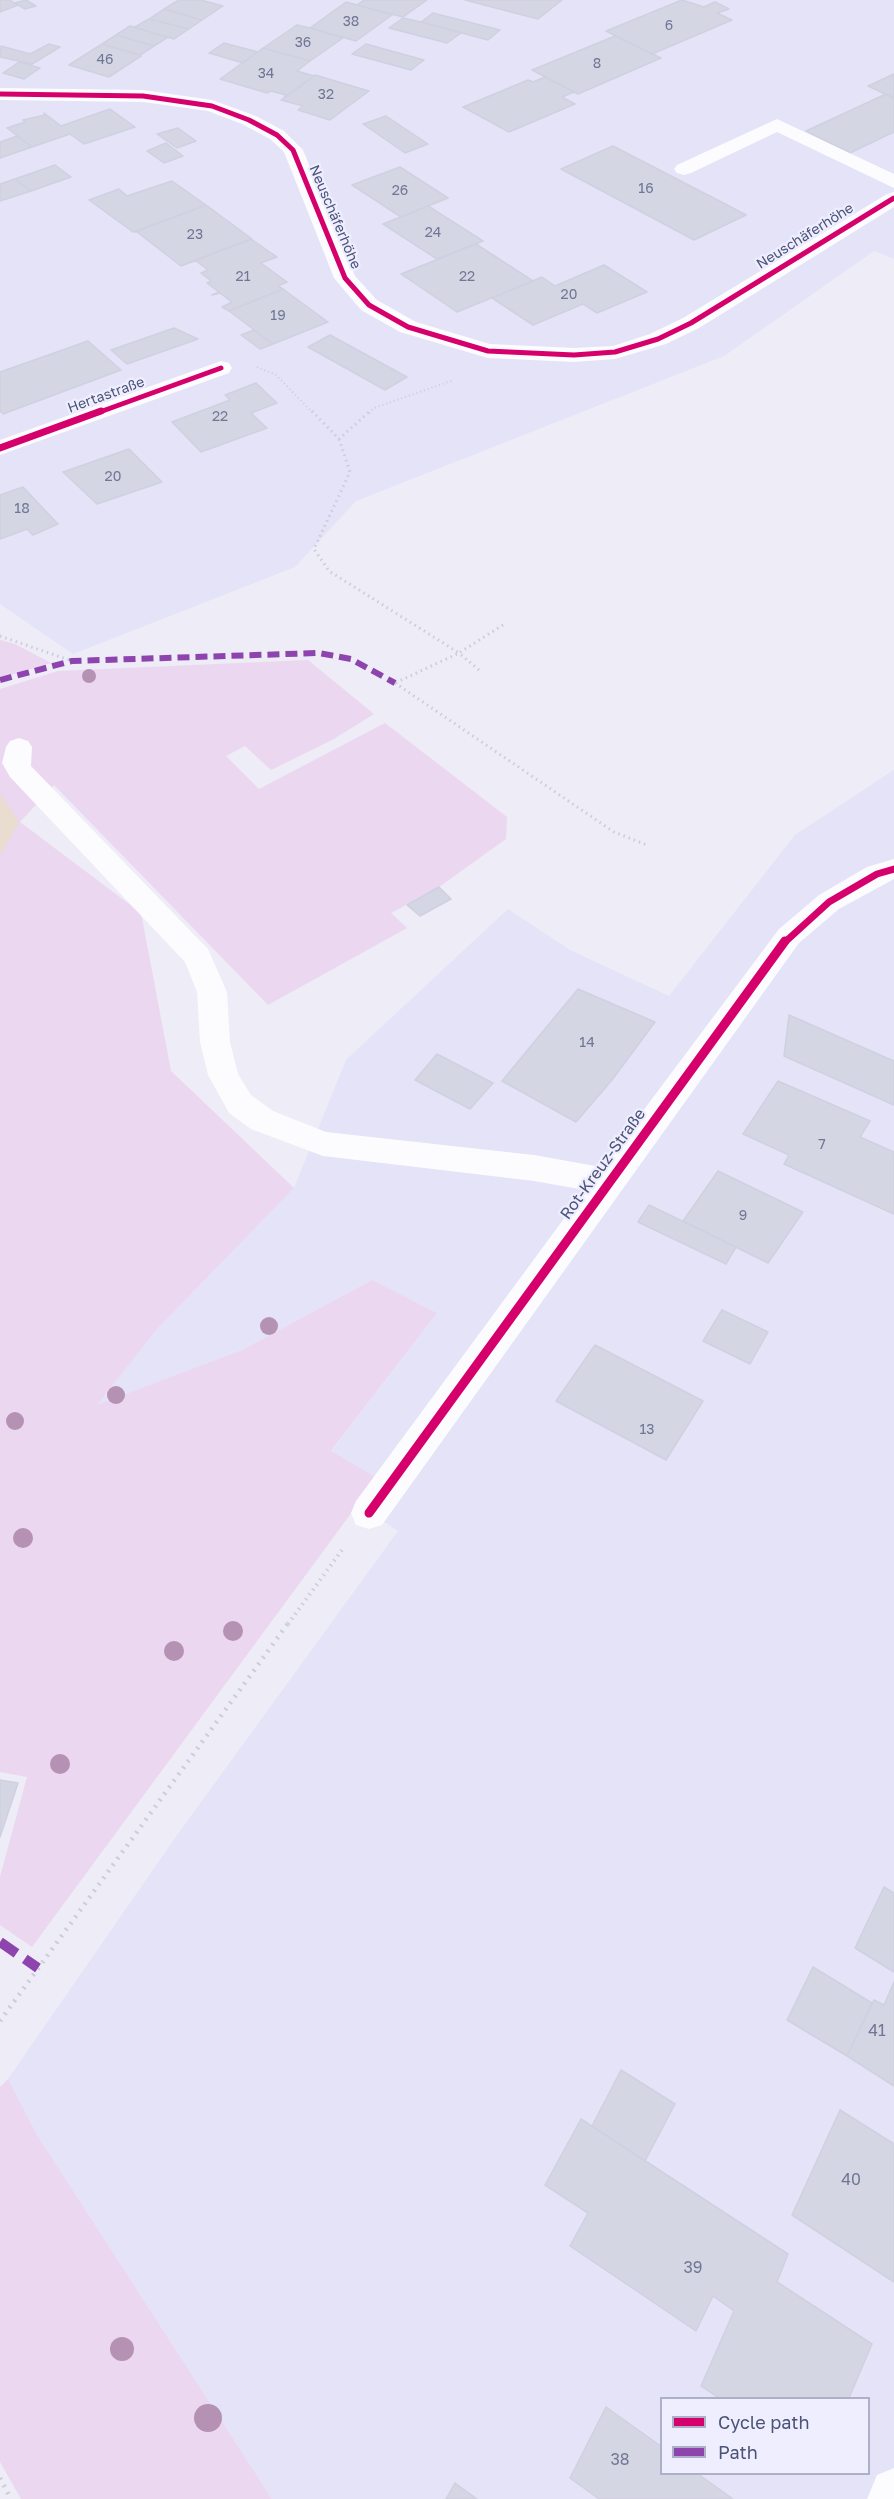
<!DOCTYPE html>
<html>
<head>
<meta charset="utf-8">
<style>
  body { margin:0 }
  #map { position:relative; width:894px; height:2499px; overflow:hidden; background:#edecf7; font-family:"Golos Text",sans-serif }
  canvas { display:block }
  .legend { position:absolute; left:660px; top:2397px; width:210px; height:78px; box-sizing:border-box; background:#efeeff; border:2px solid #adb0c9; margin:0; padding:8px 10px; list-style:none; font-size:18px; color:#4b5377 }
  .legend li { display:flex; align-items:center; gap:12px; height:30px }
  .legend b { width:30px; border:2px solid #adb0c9 }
</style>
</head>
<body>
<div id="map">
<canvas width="894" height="2499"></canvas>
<ul class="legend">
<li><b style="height:8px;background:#d6006c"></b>Cycle path</li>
<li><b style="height:8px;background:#8e44ad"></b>Path</li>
</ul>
</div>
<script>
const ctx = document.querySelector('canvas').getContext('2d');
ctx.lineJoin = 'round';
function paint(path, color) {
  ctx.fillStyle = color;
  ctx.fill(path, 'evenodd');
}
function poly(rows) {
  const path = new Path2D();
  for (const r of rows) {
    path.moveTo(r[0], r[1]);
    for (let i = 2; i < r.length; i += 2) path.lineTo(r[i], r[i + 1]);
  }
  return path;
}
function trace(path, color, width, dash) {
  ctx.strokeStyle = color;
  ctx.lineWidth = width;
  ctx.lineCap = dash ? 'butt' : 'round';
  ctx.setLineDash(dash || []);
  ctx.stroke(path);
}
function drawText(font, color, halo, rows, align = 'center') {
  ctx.font = font + ' "Golos Text",sans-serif';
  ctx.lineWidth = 4.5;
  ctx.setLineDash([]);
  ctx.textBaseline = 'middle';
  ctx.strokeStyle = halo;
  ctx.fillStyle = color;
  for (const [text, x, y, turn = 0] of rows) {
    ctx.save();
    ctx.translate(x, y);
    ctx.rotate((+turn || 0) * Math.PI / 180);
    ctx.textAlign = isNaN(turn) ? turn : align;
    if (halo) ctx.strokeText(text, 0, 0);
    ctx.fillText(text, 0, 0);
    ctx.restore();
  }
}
paint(poly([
  [0,0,894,0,894,259,874,251,724,356,356,501,295,567,73,654,0,604],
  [894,770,894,2499,272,2499,37,2135,8,2079,175,1838,398,1531,357,1504,377,1478,331,1452,437,1313,372,1280,242,1350,96,1406,157,1329,294,1188,346,1060,508,909,570,950,669,996,795,835],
  [662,2398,868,2398,868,2474,662,2474]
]), '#e4e3f8');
paint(poly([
  [0,640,15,644,51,663,0,678],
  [308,660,374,714,332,740,271,770,245,746,226,756,259,789,385,723,507,817,506,839,439,887,391,913,407,928,268,1005,54,785,20,822,141,913,171,1071,294,1188,157,1329,97,1405,242,1350,372,1280,437,1313,331,1451,377,1478,32,1947,0,1925,0,1877,27,1777,0,1772,0,689,58,671],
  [8,2079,37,2135,272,2499,21,2499,0,2462,0,2087]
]), '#ebd7ef');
paint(poly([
  [0,794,19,822,0,855]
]), '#e8ddce');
const building = poly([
  [0,0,9,0,18,5,0,12,0,0],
  [26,0,36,6,25,9,15,3,26,0],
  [179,0,201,0,223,6,202,20,164,9,179,0],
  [364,0,427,0,403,17,357,5,364,0],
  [465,0,562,0,538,19,465,0],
  [682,0,704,7,715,2,729,9,717,13,732,20,652,54,606,31,682,0],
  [346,2,357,5,392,15,356,41,310,28,346,2],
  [164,9,202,20,189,29,149,19,164,9],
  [433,13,500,30,488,40,421,22,433,13],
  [403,18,421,22,461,33,447,43,389,28,403,18],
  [149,19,189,29,174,39,130,26,135,27,149,19],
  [297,25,310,28,343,38,310,61,263,48,297,25],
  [130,26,174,39,168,37,154,46,116,35,130,26],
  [116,35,154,46,140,55,102,44,116,35],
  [615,36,661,58,578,94,532,70,615,36],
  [224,43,258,52,243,63,209,53,224,43],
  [49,44,60,47,32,64,0,57,1,46,30,54,49,44],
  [102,44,140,55,141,56,109,77,69,65,102,44],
  [366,44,424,60,411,70,352,54,366,44],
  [263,48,310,61,297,71,314,76,283,99,286,95,271,91,267,93,220,79,263,48],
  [19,62,40,68,24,79,3,73,19,62],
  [894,74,894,98,868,86,894,74],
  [315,75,369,91,330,120,298,110,303,106,281,100,315,75],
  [545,77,574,92,562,97,575,104,509,132,463,107,528,80,533,82,545,77],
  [886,94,894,98,894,132,850,153,806,131,886,94],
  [110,109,135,127,84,144,70,134,32,147,7,128,25,122,23,120,45,115,44,113,61,126,110,109],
  [386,116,428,144,405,153,363,124,386,116],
  [178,128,196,141,177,148,157,134,178,128],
  [17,136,32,147,0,158,0,142,17,136],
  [166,143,183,156,164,163,147,151,166,143],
  [613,146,733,208,746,215,694,240,561,169,613,146],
  [55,165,71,177,31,191,15,179,55,165],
  [400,167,448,198,401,217,352,185,400,167],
  [15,179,31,191,0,201,0,184,15,179],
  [172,181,206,205,133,232,89,200,119,189,127,196,172,181],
  [206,205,252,239,181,266,137,232,135,232,206,205],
  [428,206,483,241,437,259,383,224,428,206],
  [251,239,277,257,261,263,287,282,278,286,283,289,229,311,222,307,232,302,220,293,212,295,219,292,207,283,211,281,201,273,208,270,196,261,188,263,251,239],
  [476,244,533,281,457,312,401,274,476,244],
  [604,265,647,292,597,313,583,304,533,325,492,298,542,277,555,286,604,265],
  [283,289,328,322,273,344,229,311,283,289],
  [174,328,198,339,127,364,111,350,174,328],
  [254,330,273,344,260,349,241,335,254,330],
  [330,335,407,377,385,390,308,347,330,335],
  [88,341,121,370,3,414,0,411,0,372,88,341],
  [256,383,277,403,251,413,267,428,201,452,172,422,230,400,225,395,256,383],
  [129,449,162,482,97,504,63,472,129,449],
  [23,487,58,524,33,535,27,529,0,539,0,495,23,487],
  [439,887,451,899,420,916,407,905,439,887],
  [578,989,655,1022,612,1080,576,1122,502,1081,578,989],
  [789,1015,894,1061,894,1105,784,1056,789,1015],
  [437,1054,493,1083,470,1109,415,1080,437,1054],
  [778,1081,870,1121,860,1137,894,1152,894,1214,784,1164,789,1155,743,1134,778,1081],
  [718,1171,803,1212,768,1263,683,1221,718,1171],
  [649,1205,736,1247,726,1264,638,1222,649,1205],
  [722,1310,768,1332,750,1364,703,1341,722,1310],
  [595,1345,703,1401,666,1460,556,1401,595,1345],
  [0,1780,18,1783,0,1837,0,1780],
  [884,1887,894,1893,894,1972,855,1948,884,1887],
  [813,1967,872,2003,847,2056,787,2020,813,1967],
  [894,1982,894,2086,847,2056,874,2000,884,2005,894,1982],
  [621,2070,675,2104,645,2161,592,2126,621,2070],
  [840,2110,894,2144,894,2282,792,2215,840,2110],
  [581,2119,788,2254,777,2282,872,2344,849,2398,719,2398,701,2386,734,2311,713,2296,696,2331,570,2246,588,2213,545,2185,581,2119],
  [606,2407,662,2447,662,2474,698,2474,733,2499,599,2499,570,2478,606,2407],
  [455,2483,477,2499,446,2499,455,2483]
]);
paint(building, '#d4d6e4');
trace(building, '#cfd0e0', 1.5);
trace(poly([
  [257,367,276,375,313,413],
  [369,413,374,408,454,380]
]), '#cccdd9', 2, [1, 3]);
trace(poly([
  [312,411,339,439,370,411],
  [339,439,350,472,314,549,329,571,459,653,395,683],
  [0,636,72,661],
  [479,670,459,653,506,623],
  [395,683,614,832,647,845]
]), '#cccdd9', 3, [1.5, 4]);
trace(poly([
  [288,1624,342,1550]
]), '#cccdd9', 4, [1.5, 4.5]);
trace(poly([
  [0,2021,289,1622],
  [0,2478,11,2499]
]), '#cccdd9', 4.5, [2, 6]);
paint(poly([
  [0,88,143,90,212,100,256,116,284,131,303,150,355,276,377,300,416,322,490,344,574,348,613,346,650,334,683,318,887,194,894,192,894,207,699,328,666,344,615,359,574,362,488,358,400,332,361,310,334,278,284,152,270,139,242,124,208,111,143,102,0,100,0,88],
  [777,119,894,174,894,188,777,132,691,173,684,175,677,173,674,169,677,165,777,119],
  [221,361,229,363,232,368,229,373,0,455,0,440,221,361],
  [19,738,28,741,32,747,31,766,208,949,227,992,230,1042,238,1074,251,1095,273,1111,326,1132,534,1155,601,1167,779,929,819,895,867,867,894,859,894,879,839,909,799,943,382,1525,369,1529,356,1525,351,1513,356,1501,585,1190,534,1181,323,1156,251,1129,229,1113,208,1075,200,1042,197,992,185,962,10,777,2,763,6,747,10,741,19,738],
  [894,2468,894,2499,867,2499,877,2475,894,2468]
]), '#fcfcfe');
trace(poly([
  [0,680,72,661,319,653,351,659,395,683]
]), '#8e44ad', 6, [12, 6]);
trace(poly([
  [0,1942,38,1968]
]), '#8e44ad', 10, [20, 10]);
trace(poly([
  [0,94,143,96,212,106,249,120,277,135,293,150,345,278,369,305,408,327,488,351,574,355,615,352,658,339,691,323,894,198],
  [97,413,221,368]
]), '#d6006c', 5);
trace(poly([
  [0,448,101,411],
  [784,943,829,902,877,874,894,869]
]), '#d6006c', 7);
trace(poly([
  [369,1513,785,941]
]), '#d6006c', 9);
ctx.fillStyle = '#b592b4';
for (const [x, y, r] of [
  [89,676,7],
  [269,1326,9],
  [116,1395,9],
  [15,1421,9],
  [23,1538,10],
  [233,1631,10],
  [174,1651,10],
  [60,1764,10],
  [122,2349,12],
  [208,2418,14]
]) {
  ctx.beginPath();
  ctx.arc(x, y, r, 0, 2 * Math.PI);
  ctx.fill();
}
drawText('14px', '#707694', null, [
  ["38",351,22],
  ["6",669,26],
  ["36",303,43],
  ["46",105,60],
  ["8",597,64],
  ["34",266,74],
  ["32",326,95],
  ["16",646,189],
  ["26",400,191],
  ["24",433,233],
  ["23",195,235],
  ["21",243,277],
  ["22",467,277],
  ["20",569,295],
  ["19",278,316],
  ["22",220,417],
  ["20",113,477],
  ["18",22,509],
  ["14",587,1043],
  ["7",822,1145],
  ["9",743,1216],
  ["13",647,1430]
]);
drawText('14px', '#4b5377', '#efeeff', [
  ["Neuschäferhöhe",335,217,67],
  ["Neuschäferhöhe",805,236,-32],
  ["Hertastraße",106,395,-20]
]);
drawText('16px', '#4b5377', '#efeeff', [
  ["Rot-Kreuz-Straße",603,1164,-54]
]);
drawText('16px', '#707694', null, [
  ["41",877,2031],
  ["40",851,2180],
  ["39",693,2268],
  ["38",620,2460]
]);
</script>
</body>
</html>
